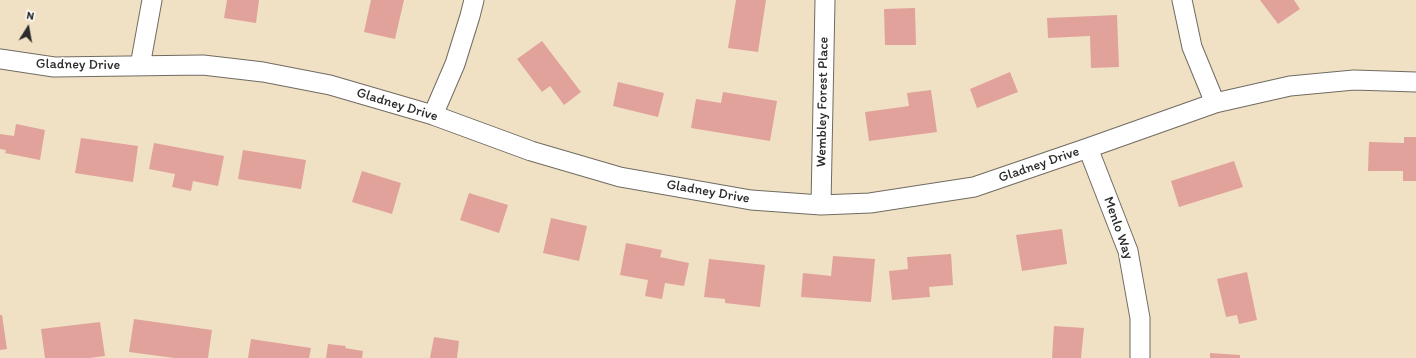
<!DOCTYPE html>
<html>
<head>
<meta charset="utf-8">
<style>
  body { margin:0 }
  #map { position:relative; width:1416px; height:358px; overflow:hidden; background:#f0e1c4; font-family:Itim,sans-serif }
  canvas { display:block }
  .north { position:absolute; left:8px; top:8px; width:40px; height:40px; -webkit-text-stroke:3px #fff; paint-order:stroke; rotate:11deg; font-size:11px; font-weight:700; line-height:16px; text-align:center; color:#2b2b2b }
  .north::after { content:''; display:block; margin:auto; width:14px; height:18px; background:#2b2b2b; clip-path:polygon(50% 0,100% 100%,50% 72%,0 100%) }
</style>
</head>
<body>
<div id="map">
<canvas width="1416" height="358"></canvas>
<div class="north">N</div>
</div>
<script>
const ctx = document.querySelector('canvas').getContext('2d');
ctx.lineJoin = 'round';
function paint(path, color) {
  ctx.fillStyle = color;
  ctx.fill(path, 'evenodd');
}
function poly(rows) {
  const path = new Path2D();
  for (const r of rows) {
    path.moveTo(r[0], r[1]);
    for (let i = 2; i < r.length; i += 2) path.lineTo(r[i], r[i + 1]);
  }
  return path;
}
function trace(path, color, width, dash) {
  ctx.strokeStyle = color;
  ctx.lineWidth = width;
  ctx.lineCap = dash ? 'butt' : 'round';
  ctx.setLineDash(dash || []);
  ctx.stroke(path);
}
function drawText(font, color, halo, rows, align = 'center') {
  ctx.font = font + ' Itim,sans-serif';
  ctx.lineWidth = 3.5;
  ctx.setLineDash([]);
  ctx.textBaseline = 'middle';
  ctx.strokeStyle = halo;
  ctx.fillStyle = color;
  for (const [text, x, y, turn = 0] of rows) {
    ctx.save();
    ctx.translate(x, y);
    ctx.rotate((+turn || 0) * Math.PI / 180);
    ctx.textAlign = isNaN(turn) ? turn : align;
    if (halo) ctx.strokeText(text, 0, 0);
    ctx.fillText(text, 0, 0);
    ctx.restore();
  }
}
paint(poly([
  [227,0,259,0,256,23,224,18],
  [371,0,404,0,395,39,364,32],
  [736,0,766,0,758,52,728,48],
  [1260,0,1294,0,1300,9,1278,24],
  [915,8,916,45,885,45,884,9],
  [1117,15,1119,67,1091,68,1090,36,1048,38,1047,18],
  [542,41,581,92,564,105,550,86,542,92,517,59],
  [1010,72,1018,92,977,108,970,89],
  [618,82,664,93,658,117,613,106],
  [931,90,937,132,869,141,865,112,909,106,907,93],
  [723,92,777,101,770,141,691,128,696,99,721,103],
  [16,124,45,130,40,160,5,153,6,150,0,149,0,134,14,136],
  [1404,137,1416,137,1416,181,1403,181,1403,171,1368,171,1369,142,1404,143],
  [81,138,138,146,133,182,75,173],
  [154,143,224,156,218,186,193,181,191,191,172,187,175,174,149,169],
  [243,150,306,160,301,189,238,179],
  [1234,161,1243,187,1179,207,1171,181],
  [362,171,401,183,392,214,352,202],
  [469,193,508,205,499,233,460,220],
  [551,218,587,226,579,261,543,253],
  [1062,229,1067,264,1022,271,1016,235],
  [626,243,662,250,660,257,689,263,684,286,665,283,662,299,645,296,648,280,620,275],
  [951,254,953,285,929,287,930,297,892,300,889,271,908,269,907,257],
  [833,256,875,259,871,302,801,297,803,273,831,276],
  [709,259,765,265,760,307,725,303,725,299,704,297],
  [1247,272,1257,320,1239,324,1237,315,1226,317,1217,279],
  [0,315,2,315,7,349,0,350],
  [134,319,212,330,208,358,174,358,129,352],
  [100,322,105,356,90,358,45,358,41,329],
  [1054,326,1084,328,1081,358,1052,358],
  [434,337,459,341,457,358,430,358],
  [251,339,311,348,309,358,248,358],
  [328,344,346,346,345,348,363,351,362,358,326,358],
  [1210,353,1240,355,1240,358,1210,358]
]), '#e1a29c');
const minor = poly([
  [1182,0,1192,47,1215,103],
  [0,59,54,67,203,65,263,72,330,85,433,115,531,151,620,177,751,200,821,205,870,203,974,187,1088,148,1215,103,1290,86,1354,80,1416,82],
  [140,66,152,0],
  [433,115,455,64,470,16,474,0],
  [1088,148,1128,251,1140,318,1140,358],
  [821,205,825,0]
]);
trace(minor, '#706b61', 21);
trace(minor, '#fff', 19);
drawText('14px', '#2b2b2b', '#fff', [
  ["Gladney Drive",78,65,1],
  ["Wembley Forest Place",823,102,-89],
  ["Gladney Drive",397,105,17],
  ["Gladney Drive",1039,165,-19],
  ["Gladney Drive",708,192,10],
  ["Menlo Way",1118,228,71]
]);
</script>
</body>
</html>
